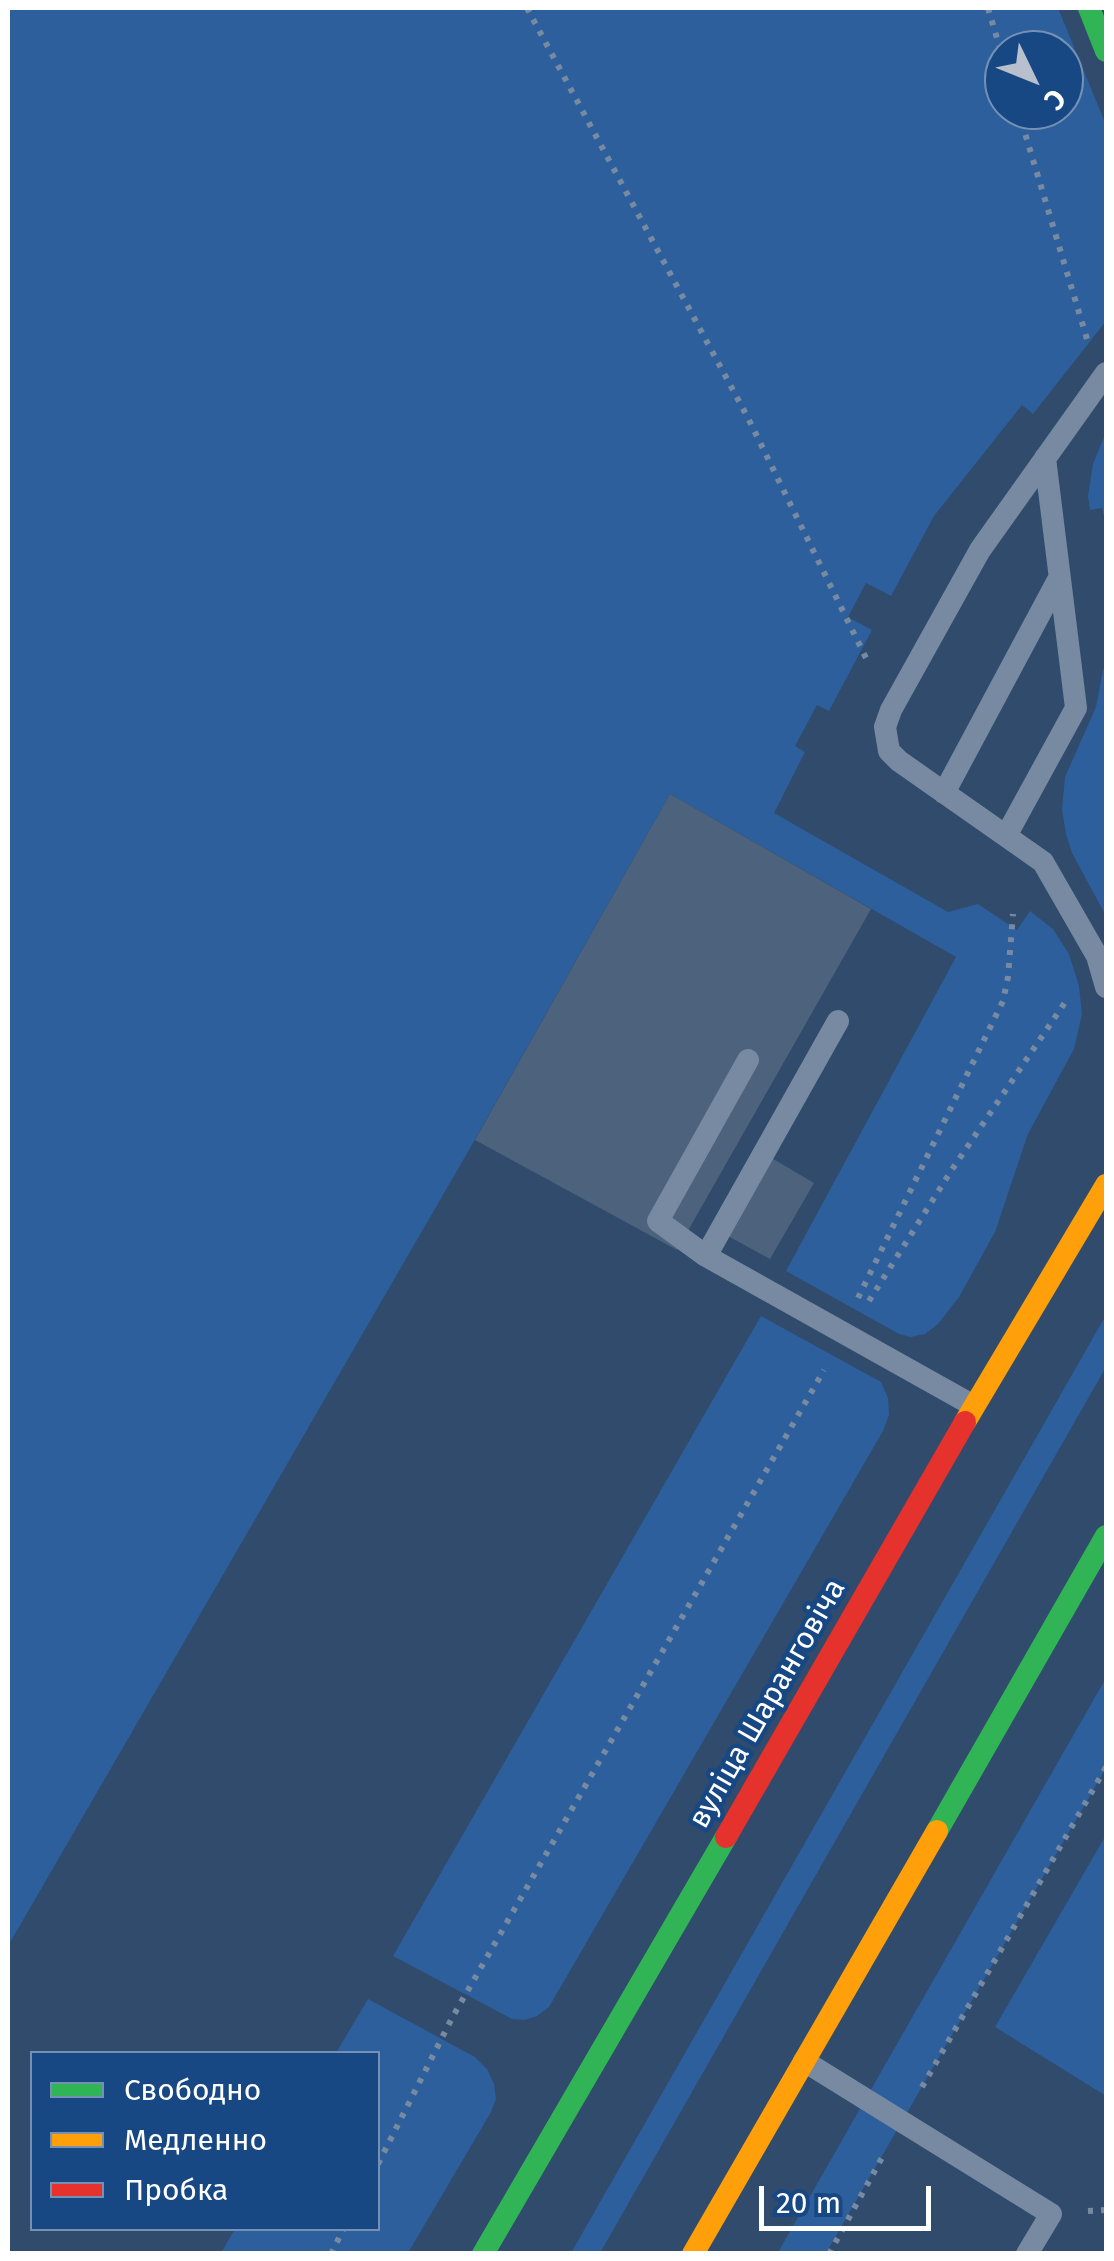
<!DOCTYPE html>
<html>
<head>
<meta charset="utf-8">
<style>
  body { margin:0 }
  #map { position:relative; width:1114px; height:2261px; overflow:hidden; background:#304b6c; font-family:"Fira Sans",sans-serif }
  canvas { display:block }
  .frame { position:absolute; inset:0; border:10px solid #fff; pointer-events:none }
  .legend { position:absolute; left:30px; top:2051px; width:350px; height:180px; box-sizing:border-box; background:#184884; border:2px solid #7491b5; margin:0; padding:12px 18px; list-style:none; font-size:30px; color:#fff }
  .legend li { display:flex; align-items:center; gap:20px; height:50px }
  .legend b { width:50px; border:2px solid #7491b5 }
  .north { position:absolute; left:984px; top:30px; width:100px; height:100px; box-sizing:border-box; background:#184884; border:2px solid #7491b5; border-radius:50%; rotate:133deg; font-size:28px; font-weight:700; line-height:40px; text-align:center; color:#fff }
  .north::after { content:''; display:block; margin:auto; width:35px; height:45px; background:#b7c0cc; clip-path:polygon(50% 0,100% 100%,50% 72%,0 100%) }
  .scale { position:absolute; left:759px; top:2186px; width:172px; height:45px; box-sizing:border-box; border:5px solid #fff; border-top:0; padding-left:12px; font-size:30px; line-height:35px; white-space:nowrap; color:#fff; -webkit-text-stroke:8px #184884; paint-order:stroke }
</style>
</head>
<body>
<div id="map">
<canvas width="1114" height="2261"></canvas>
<div class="frame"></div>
<ul class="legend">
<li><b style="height:12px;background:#30b455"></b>Свободно</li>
<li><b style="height:12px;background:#ff9f0a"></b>Медленно</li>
<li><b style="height:12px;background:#e5322d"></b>Пробка</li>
</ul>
<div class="north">С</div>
<div class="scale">20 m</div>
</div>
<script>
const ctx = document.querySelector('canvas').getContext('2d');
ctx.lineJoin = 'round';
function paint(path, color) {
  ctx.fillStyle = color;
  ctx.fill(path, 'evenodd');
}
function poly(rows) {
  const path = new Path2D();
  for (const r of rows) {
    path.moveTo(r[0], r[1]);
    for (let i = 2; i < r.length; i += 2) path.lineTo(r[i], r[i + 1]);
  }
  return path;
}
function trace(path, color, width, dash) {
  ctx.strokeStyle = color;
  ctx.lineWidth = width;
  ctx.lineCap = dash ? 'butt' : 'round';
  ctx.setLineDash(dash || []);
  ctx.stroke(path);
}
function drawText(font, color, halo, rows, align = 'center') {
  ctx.font = font + ' "Fira Sans",sans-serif';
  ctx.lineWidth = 9;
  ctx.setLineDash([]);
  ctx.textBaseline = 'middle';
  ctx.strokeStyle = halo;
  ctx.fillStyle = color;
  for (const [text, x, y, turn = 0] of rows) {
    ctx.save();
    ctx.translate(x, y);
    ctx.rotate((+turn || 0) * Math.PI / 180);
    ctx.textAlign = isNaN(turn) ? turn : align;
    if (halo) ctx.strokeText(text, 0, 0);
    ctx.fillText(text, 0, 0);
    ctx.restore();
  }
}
paint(poly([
  [8,8,1058,8,1106,125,1106,321,1033,414,1022,405,934,516,891,596,866,583,848,617,872,630,829,711,817,705,795,746,805,752,774,813,948,912,978,904,1017,930,1030,911,1053,929,1069,954,1079,986,1082,1014,1074,1049,1028,1134,995,1232,959,1297,938,1324,925,1334,911,1337,899,1334,786,1271,956,957,670,794,469,1150,8,1946],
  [1004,50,1064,50,1064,110,1004,110],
  [1106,432,1106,525,1102,508,1090,510,1088,496,1093,464],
  [1103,669,1106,669,1106,916,1072,853,1066,834,1062,810,1065,777,1096,707],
  [1106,1315,1106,1367,600,2253,571,2253],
  [761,1316,881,1382,888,1398,889,1415,883,1431,549,2007,537,2016,525,2020,512,2019,393,1956],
  [1106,1678,1106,1768,826,2253,777,2254],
  [1106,1835,1106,2096,995,2027],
  [368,1999,475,2057,487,2069,494,2084,496,2099,491,2112,408,2253,221,2253,235,2229,378,2228,378,2054,336,2053]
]), '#2c5f9c');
paint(poly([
  [670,794,871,909,677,1250,475,1140],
  [770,1157,814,1183,770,1259,726,1235]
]), '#4d627c');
trace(poly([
  [527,8,748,418,866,658],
  [988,8,1004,62],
  [1018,110,1087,339],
  [858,1298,1003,1001,1008,977,1013,914],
  [869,1301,951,1171,1068,998],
  [922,2087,1106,1767],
  [378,2164,452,2018,824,1370],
  [1088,2211,1106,2210],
  [331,2254,344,2228],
  [829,2254,884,2154]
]), '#778aa2', 6, [5, 8]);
trace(poly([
  [1106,373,980,550,891,710,885,727,889,751,899,761,1043,862,1097,956,1106,987],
  [944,793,1058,580],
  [1006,836,1076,708,1045,458],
  [838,1021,706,1256,974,1406],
  [706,1256,658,1221,748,1060],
  [804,2061,1051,2214,1027,2254]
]), '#778aa2', 22);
trace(poly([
  [1089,8,1106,51],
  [937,1831,1106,1536],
  [483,2254,726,1837]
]), '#30b455', 22);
trace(poly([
  [965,1422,1106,1185],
  [693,2254,937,1831]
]), '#ff9f0a', 22);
trace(poly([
  [726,1837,965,1422]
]), '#e5322d', 22);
drawText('30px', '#fff', '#184884', [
  ["вуліца Шаранговіча",768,1704,-60]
]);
</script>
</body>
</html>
